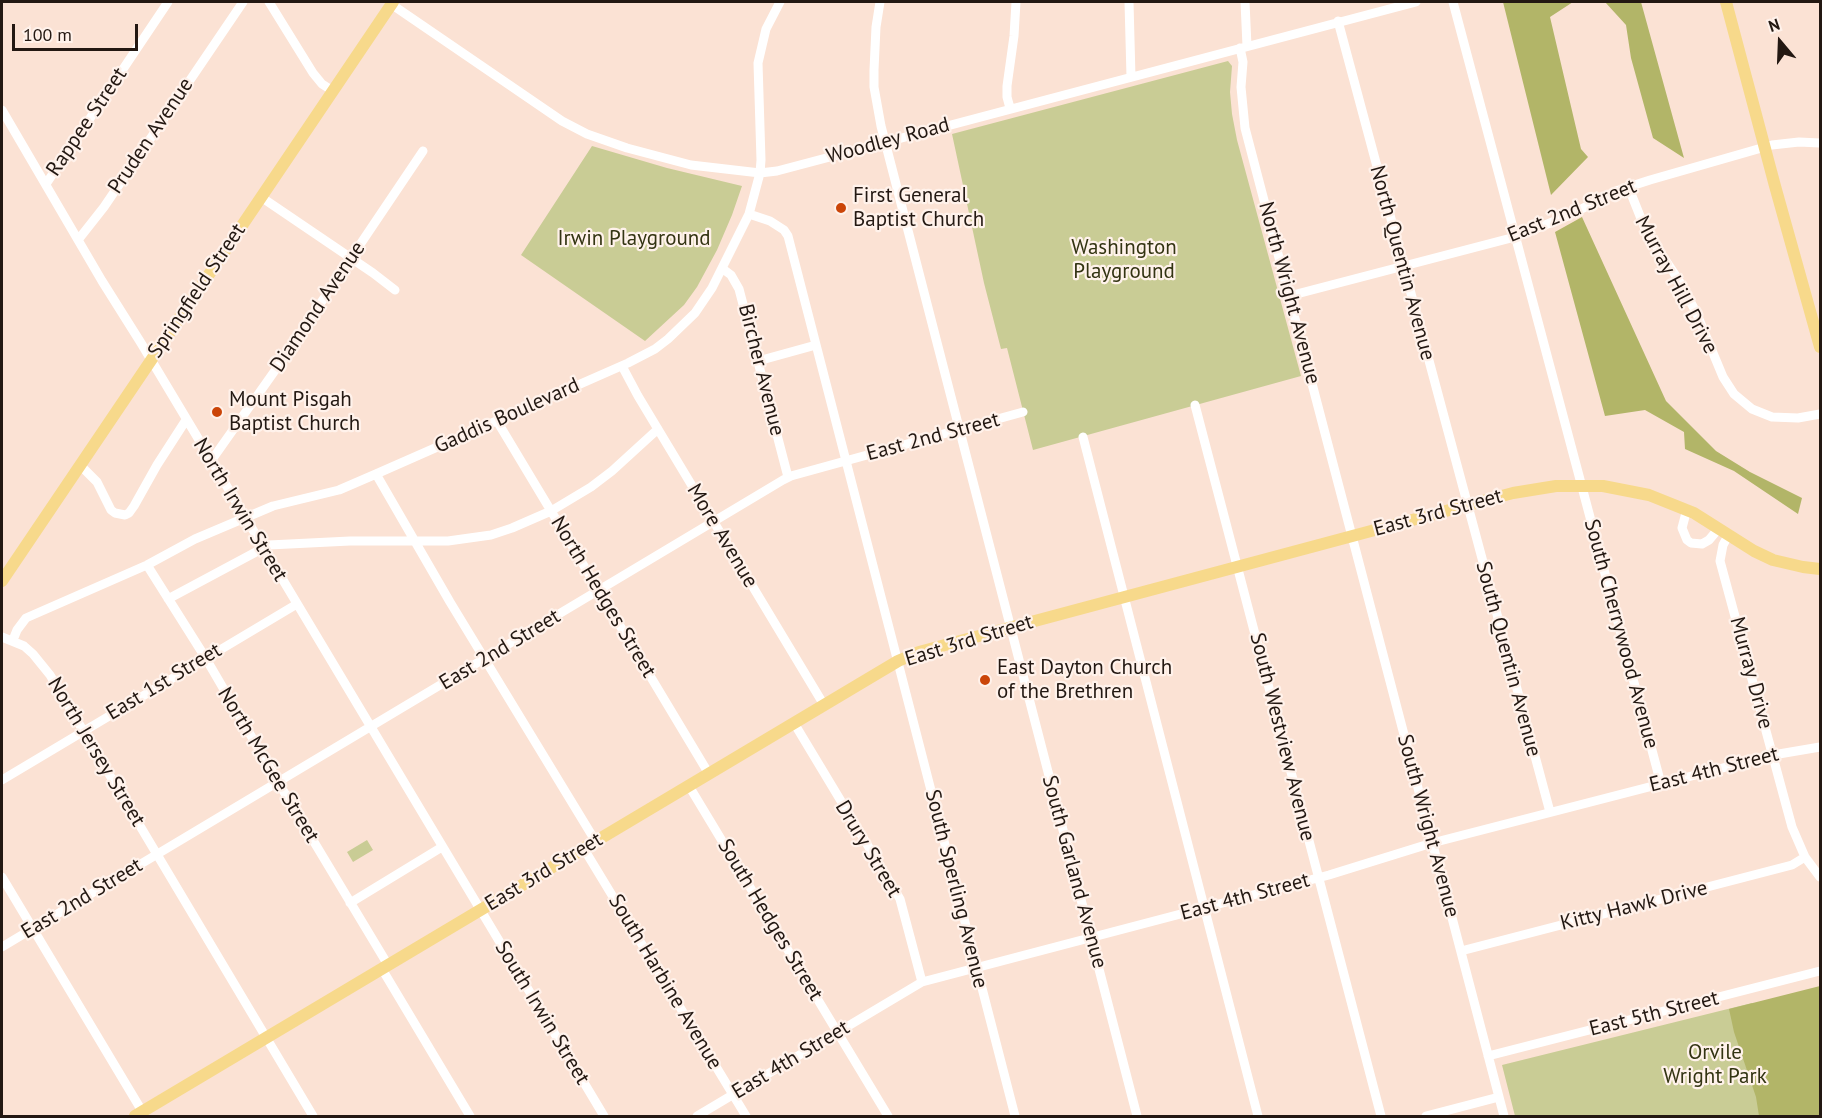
<!DOCTYPE html>
<html>
<head>
<meta charset="utf-8">
<style>
  body { margin:0 }
  #map { position:relative; width:1822px; height:1118px; overflow:hidden; background:#fbe2d4; font-family:"PT Sans",sans-serif }
  canvas { display:block }
  .frame { position:absolute; inset:0; border:3px solid #231812; pointer-events:none }
  .north { position:absolute; left:1750px; top:12px; width:60px; height:60px; -webkit-text-stroke:4px #fff2eb; paint-order:stroke; rotate:341deg; font-size:16px; font-weight:700; line-height:24px; text-align:center; color:#231812 }
  .north::after { content:''; display:block; margin:auto; width:21px; height:27px; background:#231812; clip-path:polygon(50% 0,100% 100%,50% 72%,0 100%) }
  .scale { position:absolute; left:12px; top:24px; width:126px; height:27px; box-sizing:border-box; border:3px solid #231812; border-top:0; padding-left:8px; font-size:18px; line-height:21px; white-space:nowrap; color:#231812; -webkit-text-stroke:4px #fff2eb; paint-order:stroke }
</style>
</head>
<body>
<div id="map">
<canvas width="1822" height="1118"></canvas>
<div class="frame"></div>
<div class="north">N</div>
<div class="scale">100 m</div>
</div>
<script>
const ctx = document.querySelector('canvas').getContext('2d');
ctx.lineJoin = 'round';
function paint(path, color) {
  ctx.fillStyle = color;
  ctx.fill(path, 'evenodd');
}
function poly(rows) {
  const path = new Path2D();
  for (const r of rows) {
    path.moveTo(r[0], r[1]);
    for (let i = 2; i < r.length; i += 2) path.lineTo(r[i], r[i + 1]);
  }
  return path;
}
function trace(path, color, width, dash) {
  ctx.strokeStyle = color;
  ctx.lineWidth = width;
  ctx.lineCap = dash ? 'butt' : 'round';
  ctx.setLineDash(dash || []);
  ctx.stroke(path);
}
function drawText(font, color, halo, rows, align = 'center') {
  ctx.font = font + ' "PT Sans",sans-serif';
  ctx.lineWidth = 4.5;
  ctx.setLineDash([]);
  ctx.textBaseline = 'middle';
  ctx.strokeStyle = halo;
  ctx.fillStyle = color;
  for (const [text, x, y, turn = 0] of rows) {
    ctx.save();
    ctx.translate(x, y);
    ctx.rotate((+turn || 0) * Math.PI / 180);
    ctx.textAlign = isNaN(turn) ? turn : align;
    if (halo) ctx.strokeText(text, 0, 0);
    ctx.fillText(text, 0, 0);
    ctx.restore();
  }
}
paint(poly([
  [1228,61,1232,66,1230,92,1232,114,1237,140,1301,376,1033,450,1007,348,1001,349,984,283,952,134],
  [592,146,667,168,742,186,732,215,717,250,697,287,684,305,645,341,521,255],
  [367,840,373,850,353,862,347,852],
  [1752,1003,1782,1116,1515,1116,1502,1065]
]), '#c9cc95');
paint(poly([
  [1503,2,1573,2,1550,17,1581,149,1588,157,1551,195],
  [1605,2,1641,2,1684,158,1653,138,1631,58,1626,25],
  [1582,217,1666,401,1716,451,1750,472,1802,498,1798,514,1734,471,1685,449,1684,432,1645,410,1605,416,1555,232],
  [1820,986,1820,1116,1759,1116,1756,1097,1734,1032,1729,1009]
]), '#b2b568');
trace(poly([
  [269,2,313,73,322,84,333,91],
  [880,2,876,27,874,70,874,87,881,126,1137,1116],
  [1129,2,1131,77],
  [1245,2,1247,46],
  [1453,2,1661,784],
  [391,4,562,121,587,134,627,148,691,165,760,173,777,171,1416,2],
  [1338,21,1550,812],
  [1240,48,1243,62,1241,87,1245,128,1504,1116],
  [1010,108,1007,97,1007,86,1014,36,1016,2],
  [2,110,102,281,141,343,604,1116],
  [46,184,168,2],
  [1628,186,1646,231,1678,279,1696,312,1723,377,1734,394,1752,409,1772,417,1798,418,1820,414],
  [261,197,373,273,395,290],
  [749,214,770,221,784,230,788,236,1015,1116],
  [78,240,104,207,243,2],
  [723,269,731,275,739,289,788,477],
  [1289,296,1515,237,1570,215,1616,191,1650,180,1772,145,1799,142,1820,143],
  [758,361,816,345],
  [622,366,638,396,824,705],
  [1195,405,1381,1116],
  [497,421,709,774],
  [1083,437,1258,1116],
  [211,461,281,362,423,151],
  [80,465,97,482,111,510,115,513,125,515,129,513,134,506,157,465,186,420],
  [376,474,450,602,596,842],
  [1687,509,1682,528,1687,540,1691,543,1702,544,1709,540,1719,528],
  [1729,534,1723,545,1720,561,1792,827,1805,857,1820,877],
  [147,565,205,657,278,782,388,965],
  [168,599,269,545,350,541,448,541,491,535,512,528,551,511,591,487,612,471,658,429],
  [2,637,24,646,33,654,50,675,313,1116],
  [13,640,17,630,26,618,147,565,195,539,273,506,339,490,376,474,628,363,655,349,668,339,695,313,712,288,749,214,760,173,761,160,758,63,766,29,780,2],
  [794,723,900,899,922,982],
  [2,780,297,604],
  [689,786,888,1116],
  [584,849,746,1116],
  [2,877,145,1116],
  [350,903,442,847],
  [2,947,783,480,791,476,1023,412],
  [1461,951,1792,865,1805,857],
  [382,969,470,1116],
  [1488,1056,1820,971],
  [697,1116,922,982,1329,875,1432,843,1773,755,1820,747],
  [1426,1116,1499,1097]
]), '#fff', 9);
trace(poly([
  [1726,2,1775,186,1820,347],
  [2,581,393,2],
  [135,1116,898,661,919,652,1513,493,1556,486,1603,486,1649,495,1694,513,1754,551,1773,560,1803,567,1820,569]
]), '#f7d98b', 12);
for (const [x, y, r, color] of [
  [841,208,6,"#cb4508"],
  [217,412,6,"#cb4508"],
  [985,680,6,"#cb4508"]
]) {
  const dot = new Path2D();
  dot.arc(x, y, r, 0, 2 * Math.PI);
  ctx.fillStyle = color;
  ctx.fill(dot);
  trace(dot, '#fff2eb', 2);
}
drawText('21px', '#231812', '#fff2eb', [
  ["Rappee Street",87,122,-56],
  ["Pruden Avenue",151,136,-56],
  ["Woodley Road",888,141,-15],
  ["East 2nd Street",1572,211,-22],
  ["North Quentin Avenue",1402,263,75],
  ["Murray Hill Drive",1676,285,62],
  ["Springfield Street",197,291,-56],
  ["North Wright Avenue",1289,293,75],
  ["Diamond Avenue",318,307,-56],
  ["Bircher Avenue",761,370,76],
  ["Gaddis Boulevard",507,416,-24],
  ["East 2nd Street",933,437,-15],
  ["North Irwin Street",240,510,59],
  ["East 3rd Street",1438,513,-15],
  ["More Avenue",722,536,59],
  ["North Hedges Street",603,597,59],
  ["South Cherrywood Avenue",1621,634,75],
  ["East 3rd Street",969,641,-17],
  ["East 2nd Street",500,650,-31],
  ["South Quentin Avenue",1508,659,75],
  ["Murray Drive",1751,673,75],
  ["East 1st Street",164,682,-31],
  ["South Westview Avenue",1282,737,76],
  ["North Jersey Street",96,752,59],
  ["North McGee Street",268,765,59],
  ["East 4th Street",1714,770,-14],
  ["South Wright Avenue",1428,826,75],
  ["Drury Street",868,849,59],
  ["East 3rd Street",544,872,-31],
  ["South Garland Avenue",1074,872,75],
  ["South Sperling Avenue",956,889,76],
  ["East 4th Street",1245,897,-15],
  ["East 2nd Street",82,899,-31],
  ["Kitty Hawk Drive",1634,906,-14],
  ["South Hedges Street",770,920,59],
  ["South Harbine Avenue",665,982,59],
  ["South Irwin Street",542,1013,59],
  ["East 5th Street",1654,1014,-14],
  ["East 4th Street",791,1060,-31]
]);
drawText('21px', '#231812', '#fff2eb', [
  ["First General",853,196],
  ["Baptist Church",853,220],
  ["Mount Pisgah",229,400],
  ["Baptist Church",229,424],
  ["East Dayton Church",997,668],
  ["of the Brethren",997,692]
], 'left');
drawText('21px', '#333412', '#fff2eb', [
  ["Irwin Playground",634,239],
  ["Washington",1124,248],
  ["Playground",1124,272],
  ["Orvile",1715,1053],
  ["Wright Park",1715,1077]
]);
</script>
</body>
</html>
